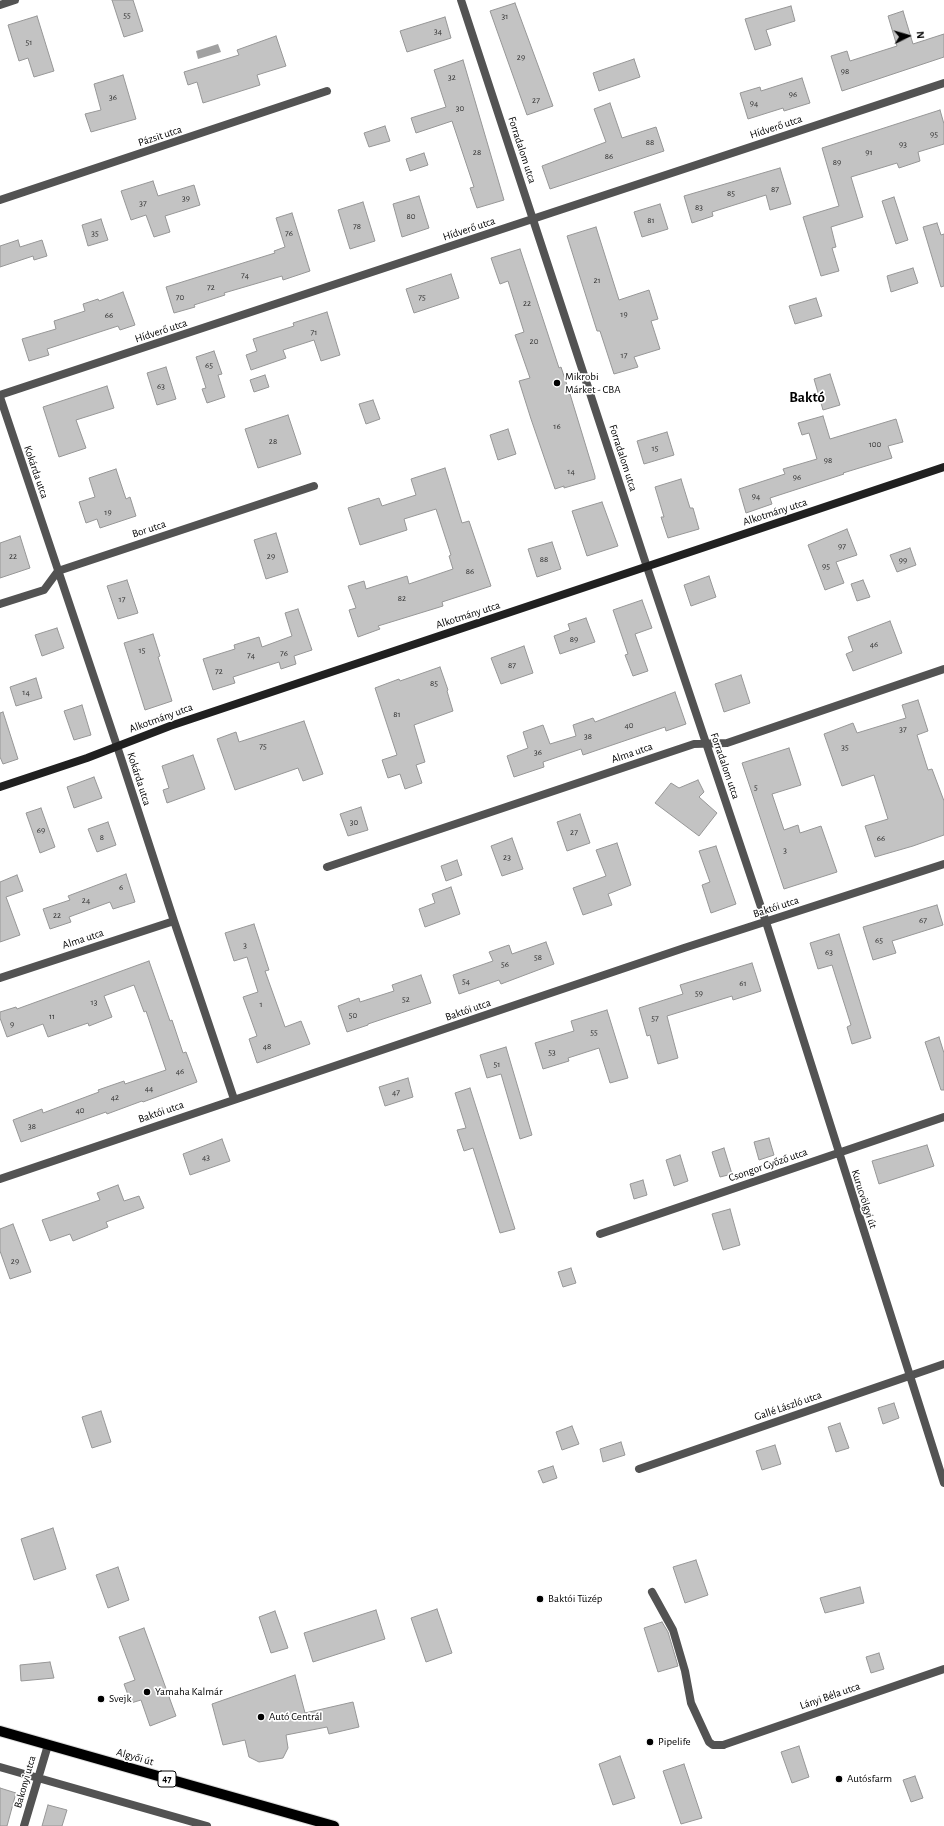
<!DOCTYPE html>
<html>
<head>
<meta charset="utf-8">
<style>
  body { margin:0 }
  #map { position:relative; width:944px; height:1826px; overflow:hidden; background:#fff; font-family:"Alegreya Sans",sans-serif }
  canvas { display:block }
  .north { position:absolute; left:888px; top:16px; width:40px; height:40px; -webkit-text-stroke:3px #fff; paint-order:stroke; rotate:85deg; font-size:11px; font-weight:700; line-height:16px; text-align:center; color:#000 }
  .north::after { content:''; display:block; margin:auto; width:14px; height:18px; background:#000; clip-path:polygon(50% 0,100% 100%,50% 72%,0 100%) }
</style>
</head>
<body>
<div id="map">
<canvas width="944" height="1826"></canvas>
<div class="north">N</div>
</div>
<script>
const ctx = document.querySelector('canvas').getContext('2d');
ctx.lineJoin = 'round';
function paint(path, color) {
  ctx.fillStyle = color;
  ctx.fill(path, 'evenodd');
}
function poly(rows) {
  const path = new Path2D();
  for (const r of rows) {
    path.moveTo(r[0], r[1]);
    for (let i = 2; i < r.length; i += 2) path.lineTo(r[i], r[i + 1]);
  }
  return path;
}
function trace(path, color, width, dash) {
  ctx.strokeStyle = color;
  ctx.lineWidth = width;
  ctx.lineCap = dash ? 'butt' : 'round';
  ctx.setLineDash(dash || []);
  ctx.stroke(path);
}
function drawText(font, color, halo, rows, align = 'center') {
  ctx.font = font + ' "Alegreya Sans",sans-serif';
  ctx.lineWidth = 3.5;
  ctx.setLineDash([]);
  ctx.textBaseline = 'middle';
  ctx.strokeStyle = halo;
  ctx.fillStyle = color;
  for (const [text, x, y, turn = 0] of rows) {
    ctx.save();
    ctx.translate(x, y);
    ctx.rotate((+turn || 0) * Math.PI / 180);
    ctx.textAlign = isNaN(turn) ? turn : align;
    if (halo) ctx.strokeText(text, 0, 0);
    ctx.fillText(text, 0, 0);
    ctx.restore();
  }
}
paint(poly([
  [218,44,221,52,198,59,196,51]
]), '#a1a1a1');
const building = poly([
  [112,0,133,0,143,31,124,37,112,0],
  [515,3,553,106,527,115,490,11,515,3],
  [791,6,795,21,766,30,771,45,755,50,745,19,791,6],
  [903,11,913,44,944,34,944,57,842,91,831,56,847,51,850,61,897,46,888,16,903,11],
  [37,16,54,71,34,77,28,58,19,61,8,25,37,16],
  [445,17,451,38,407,52,400,31,445,17],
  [276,36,286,66,257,75,260,85,203,103,197,82,188,85,184,72,239,55,237,50,276,36],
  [634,59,640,77,599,91,593,73,634,59],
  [463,60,504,200,477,208,470,188,474,187,452,121,416,133,411,118,446,107,434,70,463,60],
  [123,75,136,119,91,132,85,114,101,110,94,84,123,75],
  [802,78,810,103,784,111,783,108,748,119,740,93,760,87,761,91,802,78],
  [610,103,622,138,656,127,664,151,550,189,542,166,606,142,594,109,610,103],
  [940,110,944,124,944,144,918,152,920,161,899,168,897,163,851,177,863,217,831,227,836,247,832,248,839,271,821,276,803,217,839,206,822,148,940,110],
  [385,126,390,141,369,147,364,133,385,126],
  [424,153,428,165,410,171,406,159,424,153],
  [780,168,791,204,770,210,766,195,712,212,713,216,692,223,684,196,780,168],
  [153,181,158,196,194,185,200,205,165,216,170,232,154,237,146,215,131,220,121,191,153,181],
  [419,196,429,228,402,237,393,204,419,196],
  [894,197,908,240,896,244,882,201,894,197],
  [363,202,375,241,350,249,338,210,363,202],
  [660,204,668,229,642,237,634,212,660,204],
  [292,213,310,271,283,280,282,276,224,293,225,295,194,305,195,307,174,313,166,287,275,253,274,251,285,247,276,218,292,213],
  [101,219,108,240,88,246,82,225,101,219],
  [937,223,941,235,944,234,944,286,941,287,923,227,937,223],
  [596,227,619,300,649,290,658,319,651,321,660,349,634,357,638,367,614,374,600,331,597,331,567,236,596,227],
  [18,240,20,247,42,240,47,256,34,260,33,256,0,267,0,246,18,240],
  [520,249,559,368,561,367,570,394,595,476,595,479,564,488,564,486,555,489,531,419,519,381,530,378,515,335,524,332,508,281,500,284,491,258,520,249],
  [913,268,918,283,891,292,887,276,913,268],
  [451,274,459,298,414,313,406,289,451,274],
  [123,292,135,325,120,330,118,326,47,349,49,355,29,361,22,339,56,329,54,321,85,311,83,304,98,299,99,301,123,292],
  [816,298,822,316,795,324,789,306,816,298],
  [327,312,340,355,321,361,314,340,283,350,286,358,251,370,246,355,257,351,253,339,294,326,293,323,327,312],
  [214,351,222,374,218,375,225,397,207,403,202,389,206,388,196,357,214,351],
  [166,367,176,399,157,405,147,373,166,367],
  [830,374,840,405,823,410,814,379,830,374],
  [265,375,269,387,254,392,250,380,265,375],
  [107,386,114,408,76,420,86,448,59,457,43,407,107,386],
  [373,400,380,419,366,424,359,404,373,400],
  [288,415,301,454,258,468,245,429,288,415],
  [823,416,830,439,896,419,903,442,888,446,892,458,843,473,844,474,770,498,772,504,746,513,739,489,785,474,783,469,817,459,809,433,802,435,798,423,823,416],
  [508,429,516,454,498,460,490,435,508,429],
  [667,432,674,455,644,464,637,441,667,432],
  [445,468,462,523,469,521,491,586,442,602,443,606,378,626,380,629,358,637,349,610,356,608,348,586,364,581,366,589,407,576,409,584,453,569,449,556,451,555,436,509,404,519,407,530,360,545,348,508,379,498,382,506,416,495,411,479,445,468],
  [116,469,126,499,130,497,136,516,100,528,97,519,86,523,79,502,95,497,89,478,116,469],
  [681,479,690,508,693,508,699,529,668,538,661,517,664,517,655,487,681,479],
  [602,502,618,546,587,556,572,511,602,502],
  [847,529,857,555,836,562,844,583,825,590,808,545,847,529],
  [276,533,288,572,266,579,254,540,276,533],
  [20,536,30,568,0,578,0,543,20,536],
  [552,542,561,569,537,577,528,549,552,542],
  [910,548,916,565,897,572,890,555,910,548],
  [709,576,716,597,691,606,684,585,709,576],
  [127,580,138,613,118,619,107,586,127,580],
  [863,580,870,597,857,601,851,584,863,580],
  [642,600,652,628,635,634,648,671,633,676,625,655,628,654,613,610,642,600],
  [298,609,312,650,294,656,296,664,281,669,279,662,233,677,235,683,213,690,203,659,235,649,234,645,259,637,262,647,292,636,285,613,298,609],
  [586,618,595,642,560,654,554,636,570,630,568,624,586,618],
  [890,621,902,653,853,671,846,654,853,651,848,637,890,621],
  [57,628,64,648,42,656,35,635,57,628],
  [153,634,160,656,158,657,172,701,145,710,124,643,153,634],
  [524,646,533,673,501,684,491,658,524,646],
  [440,667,448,690,447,691,453,711,414,725,425,762,416,765,422,783,405,789,400,774,388,778,382,760,397,755,375,688,399,679,400,681,440,667],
  [741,675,750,703,724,712,715,684,741,675],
  [36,678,42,698,16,706,10,687,36,678],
  [675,692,686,724,666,731,665,727,583,755,581,749,543,762,544,767,514,777,507,756,528,748,523,732,543,725,550,744,576,736,573,725,593,718,595,722,675,692],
  [918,700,928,731,917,735,928,770,932,769,944,801,944,835,913,846,875,857,865,826,888,819,874,775,842,786,824,734,853,723,857,733,906,718,902,705,918,700],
  [82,705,91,735,74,740,64,711,82,705],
  [3,712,18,759,3,764,0,757,0,713,3,712],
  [304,721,323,774,303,781,298,768,235,790,217,739,236,732,239,742,304,721],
  [789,748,801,785,772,794,784,830,798,825,800,833,821,826,837,872,784,889,742,763,789,748],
  [193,755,205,789,167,803,163,790,169,788,162,766,193,755],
  [94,777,102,798,74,808,67,787,94,777],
  [698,780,704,792,699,797,717,813,699,836,655,803,671,783,679,788,698,780],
  [361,807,368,830,348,836,340,814,361,807],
  [41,808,55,847,40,853,26,813,41,808],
  [580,814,590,843,567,851,557,822,580,814],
  [108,822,116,845,97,852,88,829,108,822],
  [512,838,523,869,502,876,491,846,512,838],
  [617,843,631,885,608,894,612,905,583,915,573,888,606,876,596,850,617,843],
  [716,846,736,904,711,913,702,885,710,882,699,851,716,846],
  [457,860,462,875,446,881,441,866,457,860],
  [126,874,135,902,113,909,110,902,69,917,71,922,50,929,43,909,70,900,68,896,126,874],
  [17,875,23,891,6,897,20,935,0,942,0,882,17,875],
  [451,887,460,914,425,927,419,909,435,903,432,894,451,887],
  [937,905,943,925,892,941,896,953,873,960,863,927,937,905],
  [254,924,269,970,265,971,285,1027,301,1021,310,1044,257,1063,249,1039,257,1036,243,997,258,992,247,957,234,961,225,933,254,924],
  [839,934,871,1038,852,1044,847,1027,851,1025,832,965,818,969,810,943,839,934],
  [546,942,554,964,501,984,499,980,459,994,453,975,493,961,489,952,509,945,512,954,546,942],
  [149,961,170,1021,172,1020,183,1053,186,1052,197,1082,143,1102,142,1101,107,1114,106,1112,21,1142,13,1120,42,1109,43,1113,99,1092,98,1090,124,1081,125,1084,166,1070,146,1011,144,1012,134,985,104,996,112,1017,89,1026,88,1023,48,1037,43,1024,7,1037,0,1018,0,1012,16,1007,17,1009,149,961],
  [752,963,761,991,733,1000,732,996,667,1016,678,1058,658,1064,650,1035,647,1036,639,1008,683,994,680,985,752,963],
  [421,975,431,1003,368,1024,368,1025,347,1032,338,1006,359,998,360,1002,394,991,392,985,421,975],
  [607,1010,628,1078,610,1083,599,1048,568,1058,569,1061,543,1069,535,1043,574,1031,571,1021,607,1010],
  [939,1037,944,1053,944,1090,941,1090,925,1042,939,1037],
  [506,1047,532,1135,520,1139,501,1074,487,1078,480,1055,506,1047],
  [408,1078,413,1097,385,1106,379,1087,408,1078],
  [470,1088,515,1229,500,1233,473,1148,464,1151,457,1130,466,1128,455,1093,470,1088],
  [769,1138,774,1155,759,1160,754,1142,769,1138],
  [222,1139,230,1161,190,1175,183,1154,222,1139],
  [927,1145,934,1166,879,1184,872,1161,927,1145],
  [724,1148,732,1174,720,1177,712,1152,724,1148],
  [680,1155,688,1181,674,1186,666,1160,680,1155],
  [643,1180,647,1195,634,1199,630,1184,643,1180],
  [118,1185,124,1201,139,1196,144,1208,106,1222,108,1227,73,1241,70,1234,50,1241,42,1220,100,1200,97,1193,118,1185],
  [730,1209,740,1245,723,1250,712,1214,730,1209],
  [13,1224,31,1272,10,1279,0,1251,0,1229,13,1224],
  [571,1268,576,1283,563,1287,558,1272,571,1268],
  [894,1403,899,1418,883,1424,878,1408,894,1403],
  [101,1411,111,1442,92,1448,82,1417,101,1411],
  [840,1423,849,1448,836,1452,828,1427,840,1423],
  [572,1426,579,1444,562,1450,556,1432,572,1426],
  [621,1442,625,1455,603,1462,600,1449,621,1442],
  [775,1445,781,1464,762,1470,756,1451,775,1445],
  [553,1466,557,1478,543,1483,538,1471,553,1466],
  [53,1528,66,1569,34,1580,21,1539,53,1528],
  [696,1560,708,1595,685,1603,673,1567,696,1560],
  [118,1567,129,1600,108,1608,96,1575,118,1567],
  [860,1587,864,1603,825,1613,820,1598,860,1587],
  [437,1609,452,1653,426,1662,411,1618,437,1609],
  [376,1610,385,1639,313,1662,304,1633,376,1610],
  [275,1611,288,1648,271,1653,259,1617,275,1611],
  [662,1622,668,1632,678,1666,658,1672,644,1628,662,1622],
  [144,1628,176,1716,150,1726,141,1700,131,1703,124,1684,135,1680,119,1637,144,1628],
  [879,1653,884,1669,871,1673,866,1657,879,1653],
  [50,1662,54,1678,21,1681,20,1665,50,1662],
  [295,1675,305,1713,353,1702,359,1727,329,1734,327,1727,286,1735,288,1748,283,1758,259,1762,249,1757,245,1740,223,1745,212,1704,295,1675],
  [799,1746,809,1777,792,1783,781,1752,799,1746],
  [620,1756,635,1798,613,1805,599,1764,620,1756],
  [684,1764,702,1818,681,1824,663,1771,684,1764],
  [915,1776,923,1798,911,1802,903,1780,915,1776],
  [0,1788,16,1793,7,1826,0,1826,0,1788],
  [48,1805,67,1810,62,1826,42,1826,48,1805]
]);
paint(building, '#c3c3c3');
trace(building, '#979797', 1);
const primary = poly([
  [0,1731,334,1826]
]);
trace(primary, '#dbdbdb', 12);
trace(poly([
  [652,1592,673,1630,685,1671,691,1703,709,1742,713,1745,723,1745]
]), '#535353', 8);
trace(poly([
  [461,0,647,567,766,922,944,1483],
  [0,5,15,0],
  [0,200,327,91],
  [0,395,944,83],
  [0,397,117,746,174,921,234,1099],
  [0,604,44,590,58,571,314,486],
  [327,867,694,744,727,743,944,669],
  [0,978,174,921],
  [0,1179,684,948,944,864],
  [600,1234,944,1117],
  [639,1469,944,1364],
  [723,1745,944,1669],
  [0,1767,207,1826],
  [24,1826,48,1745]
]), '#535353', 8);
trace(poly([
  [0,787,87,758,170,726,944,467]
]), '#202020', 8);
trace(primary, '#000', 10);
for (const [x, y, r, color] of [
  [557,383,4,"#000"],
  [540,1599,4,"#000"],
  [147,1692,4,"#000"],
  [101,1699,4,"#000"],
  [261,1717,4,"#000"],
  [650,1742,4,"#000"],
  [839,1779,4,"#000"]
]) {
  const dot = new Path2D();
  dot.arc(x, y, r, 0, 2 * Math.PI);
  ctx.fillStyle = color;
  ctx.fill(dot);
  trace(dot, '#fff', 1.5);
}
drawText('9px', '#313131', null, [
  ["55",127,15],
  ["31",505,16],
  ["34",438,31],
  ["51",29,42],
  ["29",521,57],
  ["98",845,71],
  ["32",452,77],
  ["96",793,94],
  ["36",113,97],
  ["27",536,100],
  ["94",754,103],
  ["30",460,108],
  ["95",934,134],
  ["88",650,142],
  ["93",903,144],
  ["28",477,152],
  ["91",869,152],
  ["86",609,156],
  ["89",837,162],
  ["87",775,189],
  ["85",731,193],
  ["39",186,198],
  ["37",143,203],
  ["83",699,207],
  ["80",411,216],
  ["81",651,220],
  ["78",357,226],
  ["35",95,233],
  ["76",289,233],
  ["74",245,275],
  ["21",597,280],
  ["72",211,287],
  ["70",180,297],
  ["75",422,297],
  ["22",527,303],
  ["19",624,314],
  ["66",109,315],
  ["71",314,332],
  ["20",534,341],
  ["17",624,355],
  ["65",209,365],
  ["63",161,386],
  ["16",557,426],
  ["28",273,441],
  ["100",875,444],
  ["15",655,448],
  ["98",828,460],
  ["14",571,471],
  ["96",797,477],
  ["94",756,496],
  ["19",108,512],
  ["97",842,546],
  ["22",13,556],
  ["29",271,556],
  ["88",544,559],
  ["99",903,560],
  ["95",826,566],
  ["86",470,571],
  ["82",402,598],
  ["17",122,599],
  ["89",574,639],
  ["46",874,644],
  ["15",142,650],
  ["76",284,653],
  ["74",251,655],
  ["87",512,665],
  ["72",219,671],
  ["85",434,683],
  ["14",26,692],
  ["81",397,714],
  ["40",629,725],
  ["37",903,729],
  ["38",588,736],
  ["75",263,746],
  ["35",845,747],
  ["36",538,752],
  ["5",756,787],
  ["30",354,822],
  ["69",41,830],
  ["27",574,832],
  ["8",102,837],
  ["66",881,838],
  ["3",785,850],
  ["23",507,857],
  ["6",121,887],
  ["24",86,900],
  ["22",57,915],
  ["67",923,920],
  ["65",879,940],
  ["3",245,945],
  ["63",829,952],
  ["58",538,957],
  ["56",505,964],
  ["54",466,981],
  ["61",743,983],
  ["59",699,993],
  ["52",406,999],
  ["13",94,1002],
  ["1",261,1004],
  ["50",353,1015],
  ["11",52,1016],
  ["57",655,1018],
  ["9",12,1024],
  ["55",594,1032],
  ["48",267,1046],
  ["53",552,1052],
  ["51",497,1064],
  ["46",180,1071],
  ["44",149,1088],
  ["47",396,1092],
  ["42",115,1097],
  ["40",80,1110],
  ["38",32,1126],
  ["43",206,1157],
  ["29",15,1261]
]);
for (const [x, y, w] of [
  [167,1779,18]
]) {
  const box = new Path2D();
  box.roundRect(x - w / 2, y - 8, w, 16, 3);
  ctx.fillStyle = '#fff';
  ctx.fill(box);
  trace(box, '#000', 1);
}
drawText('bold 10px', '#000', null, [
  ["47",167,1779]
]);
drawText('11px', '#000', '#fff', [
  ["Hídverő utca",776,127,-18],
  ["Pázsit utca",160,136,-18],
  ["Forradalom utca",522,150,72],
  ["Hídverő utca",469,229,-18],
  ["Hídverő utca",161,331,-18],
  ["Forradalom utca",623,458,72],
  ["Kokárda utca",36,472,71],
  ["Alkotmány utca",775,512,-18],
  ["Bor utca",149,529,-18],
  ["Alkotmány utca",468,615,-18],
  ["Alkotmány utca",161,718,-20],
  ["Alma utca",632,753,-19],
  ["Forradalom utca",725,766,71],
  ["Kokárda utca",139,779,72],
  ["Baktói utca",776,907,-18],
  ["Alma utca",83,939,-18],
  ["Baktói utca",468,1010,-19],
  ["Baktói utca",161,1112,-19],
  ["Csongor Győző utca",768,1165,-19],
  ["Kurucvölgyi út",864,1199,72],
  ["Gallé László utca",788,1406,-19],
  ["Lányi Béla utca",830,1696,-19],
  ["Algyői út",135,1757,16],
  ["Bakonyi utca",25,1782,-74]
]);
drawText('11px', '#000', '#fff', [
  ["Mikrobi",565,377],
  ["Márket - CBA",565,390],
  ["Baktói Tüzép",548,1599],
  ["Yamaha Kalmár",155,1692],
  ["Svejk",109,1699],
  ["Autó Centrál",269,1717],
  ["Pipelife",658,1742],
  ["Autósfarm",847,1779]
], 'left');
drawText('bold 15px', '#000', '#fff', [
  ["Baktó",807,397]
]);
</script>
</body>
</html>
